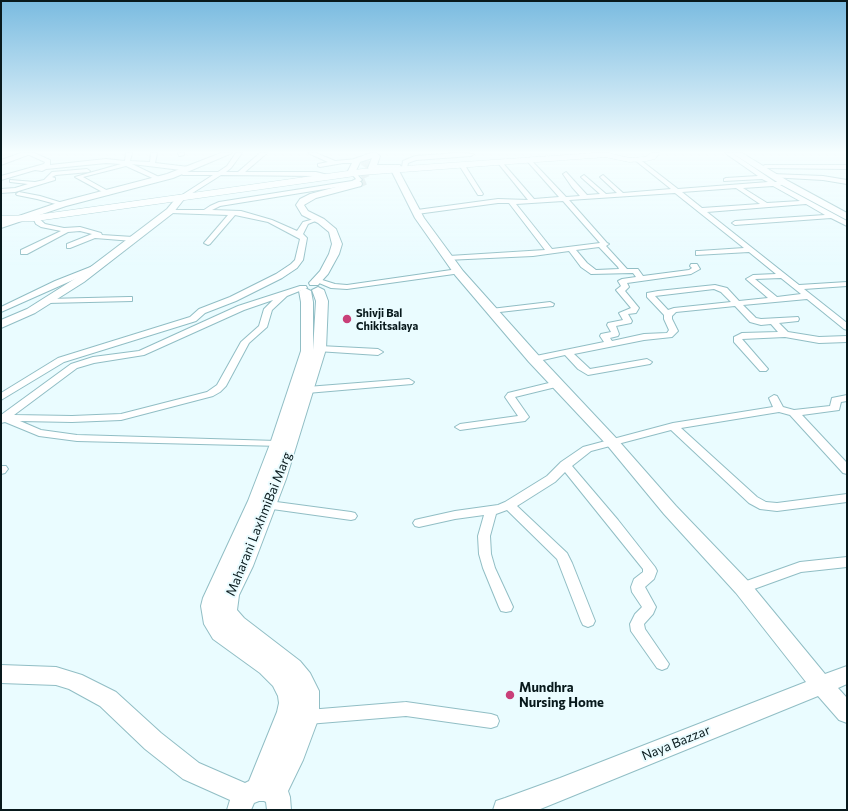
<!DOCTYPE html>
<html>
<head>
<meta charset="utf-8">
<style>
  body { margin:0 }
  #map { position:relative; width:848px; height:811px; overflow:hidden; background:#eafcff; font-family:Commissioner,sans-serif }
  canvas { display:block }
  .frame { position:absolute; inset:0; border:2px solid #08191c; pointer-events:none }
</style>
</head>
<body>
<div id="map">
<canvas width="848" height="811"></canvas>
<div class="frame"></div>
</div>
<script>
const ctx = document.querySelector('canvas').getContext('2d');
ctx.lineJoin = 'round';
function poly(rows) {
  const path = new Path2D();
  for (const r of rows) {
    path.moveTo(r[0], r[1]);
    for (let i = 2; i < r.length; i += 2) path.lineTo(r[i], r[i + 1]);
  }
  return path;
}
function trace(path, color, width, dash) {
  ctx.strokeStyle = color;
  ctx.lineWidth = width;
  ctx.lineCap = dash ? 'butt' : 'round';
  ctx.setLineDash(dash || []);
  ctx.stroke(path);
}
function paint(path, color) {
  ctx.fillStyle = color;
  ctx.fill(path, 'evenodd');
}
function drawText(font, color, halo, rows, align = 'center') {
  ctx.font = font + ' Commissioner,sans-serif';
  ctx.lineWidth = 4;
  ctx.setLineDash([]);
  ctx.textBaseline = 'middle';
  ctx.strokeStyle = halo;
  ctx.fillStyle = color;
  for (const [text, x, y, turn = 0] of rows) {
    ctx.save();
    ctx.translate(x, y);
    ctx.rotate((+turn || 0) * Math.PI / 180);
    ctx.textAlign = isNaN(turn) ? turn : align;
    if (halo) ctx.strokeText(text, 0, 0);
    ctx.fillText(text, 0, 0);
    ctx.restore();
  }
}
trace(poly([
  [358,184,367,180,362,169,370,158]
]), '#c8dadd', 8, [8, 4.5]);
const street = poly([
  [25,153,34,153,50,160,50,165,106,159,125,161,126,153,132,153,130,161,150,162,151,153,157,153,155,163,189,167,192,169,189,171,132,164,161,178,162,179,159,181,126,166,83,177,110,192,111,193,108,195,75,177,121,164,106,163,46,169,42,171,35,170,1,180,1,176,44,164,45,162,25,153],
  [178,153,184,153,184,155,179,156,178,153],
  [236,153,242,153,231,168,226,172,238,172,260,153,267,153,245,172,316,172,332,176,329,178,316,176,221,175,183,199,179,199,179,197,213,175,183,175,180,173,181,172,218,172,227,166,236,153],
  [308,153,316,153,335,161,357,159,360,161,357,163,343,163,320,167,318,166,318,164,328,162,308,153],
  [458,153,474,154,471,156,416,160,408,163,407,168,402,167,403,161,415,156,458,153],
  [725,153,732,153,775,182,787,182,787,184,780,185,847,221,847,226,831,218,735,225,732,223,735,221,825,215,806,204,707,212,799,285,847,282,847,286,804,289,847,323,847,330,844,329,807,299,743,305,756,318,761,319,798,317,799,319,798,321,779,323,788,332,819,337,847,336,847,342,819,343,785,337,742,339,768,369,766,371,760,371,734,342,734,337,742,333,778,332,771,324,761,325,750,322,735,306,676,312,672,316,672,319,678,331,672,337,644,340,574,354,590,369,647,359,652,362,650,364,588,375,578,369,565,355,534,362,531,361,529,359,531,357,604,342,600,336,601,334,611,332,607,325,608,323,623,320,619,313,631,308,616,290,621,286,618,281,622,279,636,277,633,273,591,274,581,267,569,251,533,256,446,260,446,256,449,256,545,250,509,203,498,203,417,214,414,212,417,210,498,199,528,200,498,163,501,161,534,199,559,197,528,162,528,160,530,159,566,197,580,196,572,187,563,174,566,172,587,195,600,194,582,178,581,177,584,175,606,194,617,193,601,178,600,177,603,175,623,193,671,189,636,161,635,160,638,158,678,189,768,182,762,179,724,181,724,179,726,178,758,176,725,153],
  [773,186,800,201,767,203,743,188,773,186],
  [736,188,760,204,702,208,682,192,736,188],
  [675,193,744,248,699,251,696,251,696,255,749,252,776,274,753,275,746,279,768,298,739,301,727,288,715,285,658,291,647,293,647,297,664,315,664,319,669,330,667,333,644,334,612,341,610,338,618,336,619,334,616,326,631,323,632,321,628,314,636,313,639,308,625,291,629,287,627,283,691,274,700,269,697,264,691,264,690,266,692,268,689,270,643,276,638,269,627,269,606,246,609,244,607,243,569,200,675,193],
  [563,201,600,243,552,249,516,204,563,201],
  [599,247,618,267,619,269,596,270,587,263,576,250,599,247],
  [781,278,801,294,777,297,755,279,781,278],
  [714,289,721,292,731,302,674,308,668,310,655,296,714,289],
  [460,164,464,164,483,194,482,195,478,195,459,165,460,164],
  [765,165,847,165,847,169,763,168,763,166,765,165],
  [87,169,90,171,89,172,56,175,52,177,55,178,55,180,15,192,1,193,1,189,15,188,28,184,10,182,10,180,35,182,44,180,52,172,87,169],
  [354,171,362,180,356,184,220,206,212,210,241,211,272,220,297,231,303,222,318,218,318,220,308,224,303,234,307,238,303,260,297,268,282,278,236,301,205,313,196,321,64,362,1,400,1,393,58,358,190,317,199,309,230,297,276,274,291,264,295,260,300,239,268,222,235,215,210,244,208,245,204,243,228,215,170,213,168,212,168,210,204,210,210,206,219,202,352,181,356,179,351,173,354,171],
  [772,174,823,176,847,180,847,184,823,180,770,177,770,175,772,174],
  [19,192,40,196,66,204,63,206,37,199,17,195,16,194,19,192],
  [36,216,45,224,64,228,80,227,101,233,102,235,133,237,136,239,133,241,95,238,70,248,67,248,67,244,92,234,80,231,68,232,27,254,21,254,21,250,61,231,41,227,36,224,33,218,36,216],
  [93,266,96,266,100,268,1,312,1,307,55,281,93,266],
  [458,269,461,269,461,273,347,289,331,288,312,280,316,278,335,284,347,285,458,269],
  [300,286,306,286,307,288,287,296,272,310,267,327,249,343,226,386,220,392,213,396,121,420,72,422,20,421,41,430,77,435,277,441,281,442,282,444,281,446,77,441,39,436,5,422,1,423,1,415,71,364,93,357,139,351,238,306,300,286],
  [273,300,264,309,259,326,241,342,217,385,207,392,121,414,72,416,14,415,77,368,94,363,144,355,244,310,273,300],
  [129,297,132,297,132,301,47,303,43,301,47,299,129,297],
  [550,302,554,304,553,306,491,313,487,311,491,309,550,302],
  [320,346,378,349,383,352,378,355,317,351,316,349,317,347,320,346],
  [409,379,414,382,412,384,307,393,302,390,307,387,409,379],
  [557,381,562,384,560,386,515,397,529,417,525,421,460,430,455,427,460,424,518,416,505,397,508,393,557,381],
  [774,395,777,396,783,407,794,410,830,406,832,398,847,395,847,401,841,402,839,410,802,415,847,463,847,474,843,473,790,415,779,412,681,428,757,497,766,502,777,503,847,494,847,502,777,511,760,509,749,503,671,430,591,451,572,466,618,520,655,567,657,571,654,579,645,587,656,607,653,614,644,624,645,629,669,664,667,668,662,670,657,668,631,631,630,624,635,614,642,607,632,592,631,587,634,579,643,572,643,569,565,472,555,482,517,506,567,553,572,563,595,621,593,625,588,627,583,625,581,621,557,559,507,510,496,514,490,536,491,554,495,568,513,607,511,611,506,612,501,611,499,607,483,568,479,554,478,536,484,515,455,519,419,527,415,526,413,523,415,520,419,519,455,511,498,505,505,502,547,476,561,462,583,447,673,423,773,407,769,398,774,395],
  [1,466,6,466,8,469,5,473,1,474,1,466],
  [269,501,351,512,355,513,357,516,355,519,351,520,265,508,263,505,265,502,269,501],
  [847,557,847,567,801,572,743,593,738,592,736,588,738,584,800,562,847,557],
  [406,702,491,714,497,716,499,721,497,726,491,728,406,716,308,724,302,722,300,717,302,712,308,710,406,702]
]);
const secondary = poly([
  [21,153,33,153,1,165,1,160,21,153],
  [221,153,232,153,173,178,66,206,1,228,1,222,60,202,167,174,221,153],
  [371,153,376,153,380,156,377,165,400,165,401,167,398,169,424,218,463,271,539,356,617,439,676,506,750,583,825,674,847,666,847,684,838,688,847,698,847,723,839,720,818,696,538,810,493,810,496,801,505,798,560,778,806,682,736,593,664,514,607,445,529,362,455,275,415,218,391,170,369,170,368,168,372,158,360,162,355,173,349,173,348,171,354,159,371,153],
  [732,153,742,153,788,181,847,213,847,220,782,185,732,153],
  [358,181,361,182,362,184,361,186,316,198,304,205,308,211,324,219,336,229,342,244,339,254,328,274,318,285,310,285,309,283,320,271,329,254,332,244,329,232,318,223,302,215,296,205,300,199,310,194,358,181],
  [181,195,185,198,173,213,84,282,35,313,1,328,1,320,27,309,76,278,167,209,178,196,181,195],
  [318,287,324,290,328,301,326,349,286,479,253,566,239,595,237,610,244,618,300,661,310,673,319,691,319,717,303,760,288,791,290,797,291,810,267,810,266,802,264,801,259,801,254,803,251,810,227,810,230,800,183,779,145,749,100,706,69,689,56,685,1,683,1,665,56,667,82,675,116,692,161,733,199,763,245,783,249,781,277,712,279,703,278,696,273,686,260,673,213,639,204,624,201,606,203,598,248,501,270,444,301,351,301,302,299,291,305,288,311,291,313,302,313,350,316,301,312,290,318,287]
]);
const primary = poly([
  [594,153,609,153,629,158,645,157,651,153,660,153,655,159,646,161,629,162,605,157,362,175,36,221,1,222,1,216,36,215,362,169,594,153]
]);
trace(street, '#91bec5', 2);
trace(secondary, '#91bec5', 2);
trace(primary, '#91bec5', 1);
paint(street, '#fff');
paint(secondary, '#fff');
paint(primary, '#fff');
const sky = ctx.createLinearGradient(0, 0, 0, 267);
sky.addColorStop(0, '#7abbe0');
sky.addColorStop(0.57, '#f6feff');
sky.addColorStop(1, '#f6feff00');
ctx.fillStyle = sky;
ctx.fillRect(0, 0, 848, 267);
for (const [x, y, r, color] of [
  [347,319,5,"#c94079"],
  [510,695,5,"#c94079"]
]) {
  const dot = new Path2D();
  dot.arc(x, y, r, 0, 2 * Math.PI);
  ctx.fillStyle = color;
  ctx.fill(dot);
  trace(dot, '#eafcff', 1.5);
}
drawText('bold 11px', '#08191c', '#eafcff', [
  ["Shivji Bal",356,313],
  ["Chikitsalaya",356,326]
], 'left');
drawText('13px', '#08191c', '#eafcff', [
  ["Maharani LaxhmiBai Marg",259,524,-68],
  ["Naya Bazzar",676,743,-22]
]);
drawText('bold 13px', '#08191c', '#eafcff', [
  ["Mundhra",519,688],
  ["Nursing Home",519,703]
], 'left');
</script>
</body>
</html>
